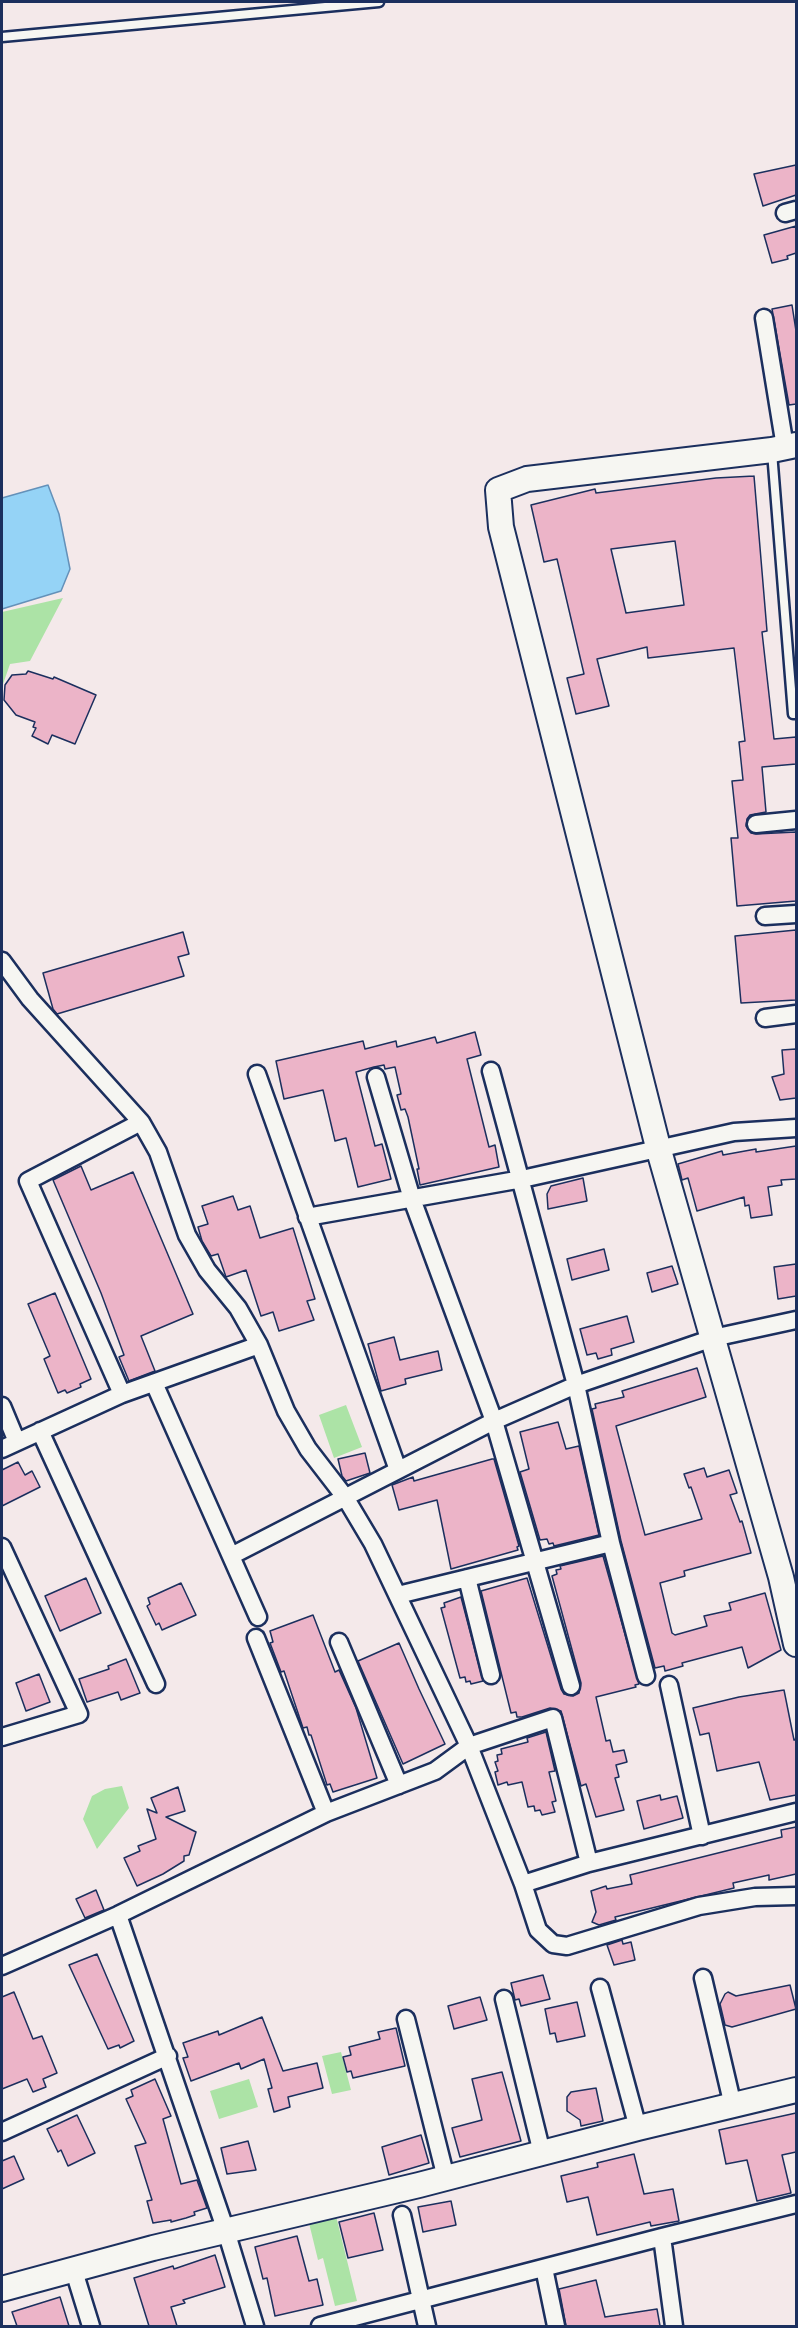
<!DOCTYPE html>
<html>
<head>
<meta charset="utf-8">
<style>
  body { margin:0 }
  #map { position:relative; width:798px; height:2328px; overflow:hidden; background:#f4e9ea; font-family:Kalam,sans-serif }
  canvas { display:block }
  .frame { position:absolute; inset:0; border:3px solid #1b2f5e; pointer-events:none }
</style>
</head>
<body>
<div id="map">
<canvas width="798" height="2328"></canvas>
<div class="frame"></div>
</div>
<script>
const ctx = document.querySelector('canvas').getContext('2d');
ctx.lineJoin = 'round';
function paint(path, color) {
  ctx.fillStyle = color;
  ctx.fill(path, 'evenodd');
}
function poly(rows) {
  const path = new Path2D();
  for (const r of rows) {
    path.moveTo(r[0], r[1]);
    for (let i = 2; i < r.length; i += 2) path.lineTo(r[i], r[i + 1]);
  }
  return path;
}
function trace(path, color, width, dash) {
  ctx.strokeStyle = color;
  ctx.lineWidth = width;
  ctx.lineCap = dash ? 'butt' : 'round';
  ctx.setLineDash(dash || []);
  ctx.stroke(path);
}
paint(poly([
  [63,598,30,661,10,664,2,687,2,612],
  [346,1405,362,1447,334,1458,319,1415],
  [122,1786,129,1808,97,1849,83,1819,92,1796,105,1789],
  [341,2052,351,2090,332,2094,322,2056],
  [249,2079,258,2107,219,2119,210,2091],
  [336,2216,357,2301,335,2306,323,2258,318,2260,309,2223]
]), '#ace3a6');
const water = poly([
  [48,485,59,514,70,569,61,591,2,609,2,498,48,485]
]);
paint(water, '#95d3f6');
trace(water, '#6491b9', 1.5);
const building = poly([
  [796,165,796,195,763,206,754,174,796,165],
  [796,226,796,253,787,256,788,259,772,263,764,235,796,226],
  [792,305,796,331,796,404,789,405,772,309,792,305],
  [754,476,767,631,762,632,774,739,796,737,796,764,762,767,766,812,750,815,747,819,746,826,751,833,756,834,796,832,796,901,737,906,731,838,738,838,732,781,743,780,739,742,745,741,734,648,648,658,647,647,597,659,609,706,576,714,567,678,584,674,557,559,544,562,531,505,595,489,596,493,716,478,754,476],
  [675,541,684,605,626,613,611,549,675,541],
  [28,671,53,679,54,677,96,695,75,744,52,735,48,744,32,736,36,728,33,727,35,722,16,715,4,700,5,685,12,675,26,674,28,671],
  [796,930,796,1000,741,1003,735,936,796,930],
  [183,932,189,954,178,957,184,976,57,1014,53,1009,43,973,183,932],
  [475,1032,481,1055,467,1059,489,1147,495,1145,499,1167,420,1185,417,1169,419,1169,408,1117,405,1109,401,1110,397,1095,401,1094,395,1067,385,1069,384,1065,374,1067,356,1072,375,1146,382,1144,391,1179,358,1187,346,1138,335,1141,323,1090,284,1099,276,1061,363,1041,365,1049,396,1041,397,1047,435,1037,437,1043,475,1032],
  [796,1049,796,1098,780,1100,772,1077,784,1074,782,1050,796,1049],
  [796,1146,796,1179,781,1180,782,1185,768,1187,772,1215,751,1218,749,1205,745,1206,744,1197,697,1211,688,1178,682,1180,678,1164,722,1151,723,1155,756,1149,756,1152,796,1146],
  [81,1166,91,1190,133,1172,193,1314,141,1336,155,1371,129,1381,119,1357,124,1355,101,1293,53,1180,81,1166],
  [583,1178,587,1201,548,1209,547,1194,551,1186,583,1178],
  [233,1196,238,1210,250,1206,260,1238,293,1228,315,1299,307,1301,314,1320,279,1331,273,1312,261,1316,246,1270,226,1277,218,1254,211,1256,202,1241,198,1227,208,1224,202,1206,233,1196],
  [604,1249,609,1270,572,1280,567,1259,604,1249],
  [796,1264,796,1296,778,1299,774,1267,796,1264],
  [672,1266,678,1284,652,1292,647,1273,672,1266],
  [55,1293,91,1379,80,1384,81,1387,67,1393,65,1390,58,1393,44,1359,50,1356,28,1304,55,1293],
  [627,1316,634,1342,611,1349,612,1355,598,1359,596,1353,587,1355,580,1329,627,1316],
  [394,1337,400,1360,438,1351,442,1370,405,1379,406,1384,381,1391,368,1344,394,1337],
  [697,1368,706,1397,616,1426,645,1535,702,1519,691,1487,689,1488,684,1474,704,1468,707,1477,729,1470,737,1493,730,1495,740,1522,742,1521,751,1553,684,1571,685,1576,660,1583,672,1633,675,1635,707,1626,704,1616,731,1610,729,1603,765,1593,781,1650,748,1668,742,1647,682,1663,683,1666,665,1671,664,1666,655,1668,621,1541,592,1409,596,1408,595,1404,624,1397,622,1391,697,1368],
  [558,1422,566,1449,579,1446,599,1535,554,1546,553,1543,549,1544,547,1539,540,1540,520,1472,529,1469,520,1432,558,1422],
  [365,1453,370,1473,346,1481,342,1476,338,1459,365,1453],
  [492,1459,494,1459,519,1546,517,1547,518,1550,451,1569,437,1500,399,1510,392,1485,413,1477,414,1481,492,1459],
  [18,1462,25,1475,32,1471,40,1487,2,1506,2,1470,18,1462],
  [603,1556,639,1684,635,1685,636,1687,596,1697,606,1741,610,1740,613,1752,624,1750,627,1762,616,1765,619,1777,615,1778,624,1810,596,1817,586,1784,581,1786,561,1711,550,1708,522,1717,517,1717,516,1712,511,1713,481,1591,527,1578,561,1689,564,1694,573,1696,579,1693,581,1683,552,1576,557,1574,556,1570,561,1569,560,1566,603,1556],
  [86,1578,101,1613,60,1631,45,1596,86,1578],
  [181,1583,196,1615,162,1630,159,1623,156,1625,147,1606,150,1604,148,1598,181,1583],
  [461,1597,483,1681,471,1684,470,1681,466,1682,465,1677,460,1678,441,1608,445,1607,444,1603,461,1597],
  [313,1615,335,1672,339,1670,356,1708,377,1778,333,1792,330,1784,327,1785,311,1735,309,1735,307,1727,303,1728,284,1671,281,1672,270,1643,273,1642,270,1631,313,1615],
  [399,1643,419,1689,445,1744,403,1764,358,1661,399,1643],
  [126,1659,140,1693,121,1700,118,1692,87,1702,79,1679,109,1669,108,1666,126,1659],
  [39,1674,50,1702,26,1711,16,1683,39,1674],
  [784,1690,794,1740,796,1739,796,1795,770,1800,759,1762,717,1771,709,1733,700,1735,693,1708,739,1697,784,1690],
  [546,1732,555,1771,549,1772,556,1801,552,1802,555,1812,542,1815,540,1810,535,1811,534,1806,528,1807,522,1782,508,1785,507,1782,498,1785,495,1772,498,1771,495,1762,498,1761,497,1755,502,1754,501,1749,528,1742,527,1738,546,1732],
  [178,1787,185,1811,166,1817,196,1832,189,1855,184,1856,184,1861,163,1874,137,1886,124,1858,140,1851,138,1846,156,1839,147,1809,157,1813,151,1798,178,1787],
  [660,1795,661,1800,677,1796,683,1818,644,1829,637,1801,660,1795],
  [796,1827,796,1874,769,1880,769,1875,733,1883,734,1888,615,1917,616,1920,599,1925,592,1922,596,1912,591,1891,606,1886,607,1889,632,1884,630,1875,782,1837,781,1830,796,1827],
  [96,1890,104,1910,85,1918,76,1899,96,1890],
  [622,1940,623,1944,631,1942,635,1960,614,1965,607,1945,622,1940],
  [97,1954,134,2041,120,2048,119,2045,108,2049,69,1965,97,1954],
  [543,1975,550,1999,521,2006,519,1999,515,2000,511,1983,543,1975],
  [790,1985,796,2009,732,2027,725,2025,720,2004,725,1994,728,1992,736,1996,790,1985],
  [14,1992,33,2039,42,2036,57,2073,43,2079,46,2087,33,2092,27,2079,2,2089,2,1997,14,1992],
  [480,1997,487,2020,454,2029,448,2006,480,1997],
  [577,2002,585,2036,557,2042,555,2033,550,2034,545,2009,577,2002],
  [262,2017,283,2071,317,2063,323,2088,288,2097,290,2107,274,2112,268,2089,272,2088,264,2059,241,2069,239,2063,191,2081,183,2058,188,2057,183,2043,218,2031,219,2035,262,2017],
  [396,2028,405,2066,353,2078,351,2071,347,2072,343,2057,351,2055,349,2047,380,2039,378,2032,396,2028],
  [502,2072,521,2141,460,2157,452,2128,482,2120,472,2079,502,2072],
  [155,2079,171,2116,163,2119,181,2184,197,2180,207,2208,194,2212,195,2215,186,2218,171,2222,171,2220,153,2223,147,2201,152,2200,135,2146,146,2143,126,2099,133,2096,131,2090,155,2079],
  [596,2088,603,2121,581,2126,580,2120,567,2111,567,2097,571,2092,596,2088],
  [796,2113,796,2152,782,2155,791,2193,757,2201,747,2160,726,2164,719,2130,796,2113],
  [77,2115,95,2153,68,2166,61,2150,58,2152,47,2129,77,2115],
  [421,2135,429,2163,389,2175,382,2147,421,2135],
  [248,2141,256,2170,227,2174,221,2148,248,2141],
  [634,2154,644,2194,673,2189,679,2221,651,2226,650,2222,597,2235,588,2197,567,2202,561,2176,598,2167,597,2163,634,2154],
  [14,2156,24,2179,2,2189,2,2161,14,2156],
  [451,2201,456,2225,423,2232,418,2207,451,2201],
  [374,2213,383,2250,348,2258,339,2222,374,2213],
  [297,2236,309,2281,317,2279,323,2305,275,2316,267,2278,263,2279,255,2247,297,2236],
  [215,2255,225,2287,183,2300,185,2303,171,2307,177,2326,149,2326,134,2278,173,2266,174,2269,215,2255],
  [596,2280,605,2317,657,2309,660,2326,566,2326,559,2289,596,2280],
  [60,2297,69,2326,17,2326,12,2312,60,2297]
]);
paint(building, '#ecb4c8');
trace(building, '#1b2f5e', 1.5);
const lane = poly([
  [2,37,379,2],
  [772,452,793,714,796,714]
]);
const street = poly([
  [785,213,796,210],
  [764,318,785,447],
  [756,824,796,820],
  [765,916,796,914],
  [2,961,30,999,141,1122],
  [765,1018,796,1014],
  [257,1074,398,1470],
  [376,1077,412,1199,494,1421,571,1686],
  [307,1217,522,1179,734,1132,796,1128],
  [154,1383,258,1617],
  [122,1394,259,1345],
  [2,1406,17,1442],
  [40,1431,156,1684],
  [2,1449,122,1394,28,1181,141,1122,158,1152,187,1235,207,1270,238,1308,259,1345,286,1411,308,1449,345,1497,373,1544,469,1746,523,1884,538,1930,553,1944,567,1946,699,1906,755,1897,796,1896],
  [611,1543,646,1676],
  [2,1547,79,1714,2,1737],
  [231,1556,494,1421,576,1385,713,1338,796,1320],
  [467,1578,491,1675],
  [398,1595,611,1543,576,1385,491,1071],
  [256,1638,326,1813],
  [339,1642,399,1785],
  [669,1685,702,1836],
  [523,1884,589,1863],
  [118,1915,226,2231,255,2326],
  [2,1966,118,1915,326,1813,435,1771,469,1746,553,1718,589,1863,796,1812],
  [703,1978,733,2106],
  [600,1988,638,2128],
  [504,1999,542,2153],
  [406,2019,446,2178],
  [2,2132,168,2056],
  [402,2215,427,2326],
  [662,2237,674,2326],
  [544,2268,556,2326],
  [74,2271,91,2326],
  [320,2326,662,2237,796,2204]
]);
const secondary = poly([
  [796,445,772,450,527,479,498,490,501,527,658,1147,781,1577,796,1644],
  [2,2289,153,2248,419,2185,638,2128,796,2090]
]);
trace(lane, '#1b2f5e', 13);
trace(street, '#1b2f5e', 21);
trace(secondary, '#1b2f5e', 28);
trace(lane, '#f6f6f2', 8);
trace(street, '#f6f6f2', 16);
trace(secondary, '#f6f6f2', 24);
</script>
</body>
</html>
